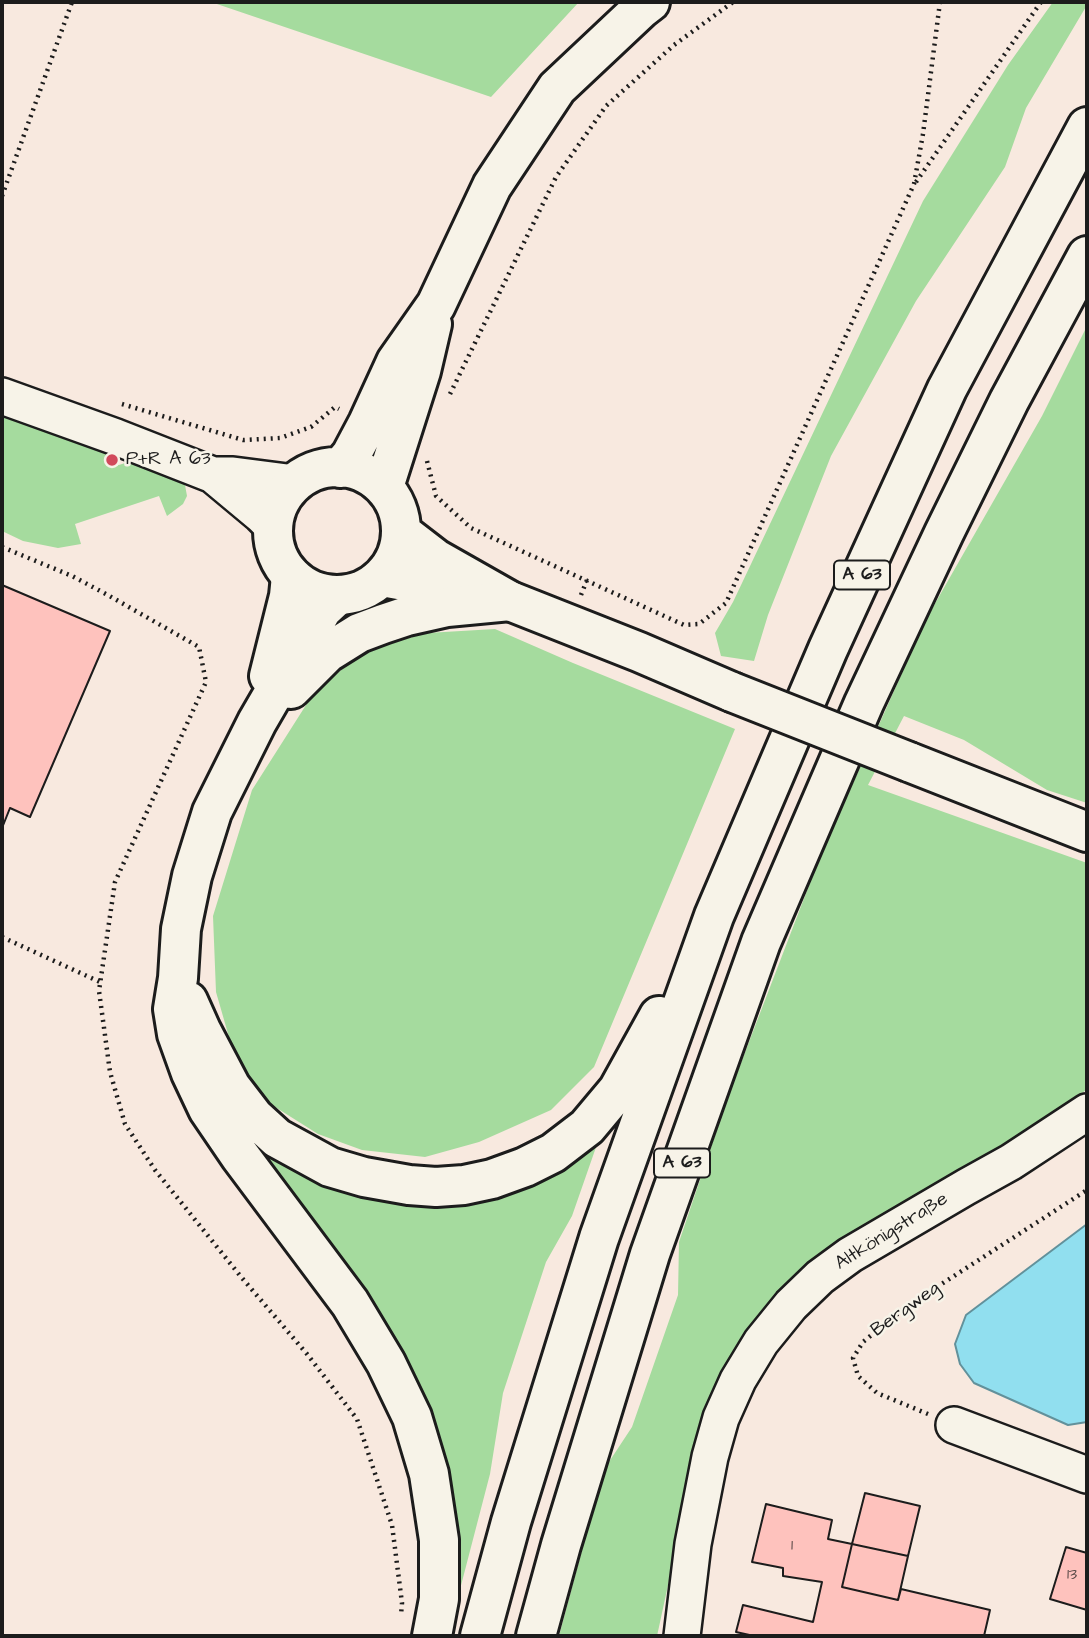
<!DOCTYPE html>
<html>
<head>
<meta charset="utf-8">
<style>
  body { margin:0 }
  #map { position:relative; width:1089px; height:1638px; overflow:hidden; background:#f8e9df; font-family:"Architects Daughter",sans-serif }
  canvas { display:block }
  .frame { position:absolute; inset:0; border:4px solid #1c1c1c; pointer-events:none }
</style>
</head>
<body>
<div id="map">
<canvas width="1089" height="1638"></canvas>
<div class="frame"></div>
</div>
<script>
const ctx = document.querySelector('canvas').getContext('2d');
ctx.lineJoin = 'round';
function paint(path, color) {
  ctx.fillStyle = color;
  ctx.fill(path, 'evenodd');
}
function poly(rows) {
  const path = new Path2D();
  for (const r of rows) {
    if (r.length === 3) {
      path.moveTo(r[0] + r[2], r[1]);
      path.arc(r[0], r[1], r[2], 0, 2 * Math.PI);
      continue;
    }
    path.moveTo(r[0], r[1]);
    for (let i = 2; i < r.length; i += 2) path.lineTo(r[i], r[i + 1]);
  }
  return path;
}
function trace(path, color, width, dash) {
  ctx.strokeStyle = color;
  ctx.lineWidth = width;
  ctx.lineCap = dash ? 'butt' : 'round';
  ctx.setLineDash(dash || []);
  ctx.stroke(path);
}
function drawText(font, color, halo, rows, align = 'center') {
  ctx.font = font + ' "Architects Daughter",sans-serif';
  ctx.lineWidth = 5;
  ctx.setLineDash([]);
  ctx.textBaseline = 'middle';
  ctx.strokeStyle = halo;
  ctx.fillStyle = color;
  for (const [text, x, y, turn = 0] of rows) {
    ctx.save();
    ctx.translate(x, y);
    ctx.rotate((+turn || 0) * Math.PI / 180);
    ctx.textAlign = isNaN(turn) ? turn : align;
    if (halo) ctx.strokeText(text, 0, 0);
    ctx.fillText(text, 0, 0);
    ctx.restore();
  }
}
paint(poly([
  [211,2,579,2,491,97],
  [1053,2,1087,2,1087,5,1026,108,1005,167,916,301,831,456,768,615,754,661,721,656,715,633,733,602,923,201,1008,65],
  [1087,326,1087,803,1047,790,964,740,904,716,868,785,1087,863,1087,1089,1047,1123,858,1237,698,1447,657,1636,559,1636,603,1471,632,1427,678,1295,679,1242,729,1094,818,862,925,621,1042,416],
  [2,410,103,445,102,452,109,455,108,462,119,465,128,462,130,455,179,476,185,485,187,496,183,504,167,516,159,496,75,524,81,544,58,548,23,541,2,531],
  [495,629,573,663,735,729,594,1067,551,1110,479,1142,425,1157,362,1150,318,1134,264,1100,233,1051,216,992,213,916,252,790,313,694,361,653,401,640,427,633],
  [205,1078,362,1193,602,1130,572,1216,546,1262,503,1393,490,1474,458,1597,437,1463]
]), '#a5db9e');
const water = poly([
  [1087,1224,1087,1422,1068,1425,974,1383,960,1364,955,1344,966,1315,1087,1224]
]);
paint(water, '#91dfef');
trace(water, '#62919b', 2);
const building = poly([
  [2,585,110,631,30,817,10,808,2,828,2,585],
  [865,1493,920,1506,908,1556,852,1544,865,1493],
  [766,1504,832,1520,828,1539,852,1544,842,1587,898,1600,901,1589,990,1610,984,1636,754,1636,736,1632,743,1605,813,1622,822,1582,783,1576,783,1568,752,1562,766,1504],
  [852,1544,908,1556,898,1600,842,1587,852,1544],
  [1066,1547,1087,1553,1087,1610,1050,1599,1066,1547]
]);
paint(building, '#fec2bd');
trace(building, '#1c1c1c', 2);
const minor = poly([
  [2,396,116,437,213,475,261,515,273,527],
  [213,475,233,475,295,483],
  [954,1425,1087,1475],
  [682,1636,693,1544,710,1457,721,1418,738,1380,761,1342,791,1305,820,1277,850,1255,966,1187,1011,1162,1087,1112]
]);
const major = poly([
  [337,531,64],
  [340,468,351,455,368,423,396,362,436,305,492,186,557,88,641,9,650,2],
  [384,487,421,371,432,324],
  [401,532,436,559,510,601,639,652,732,692],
  [382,577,477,594],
  [909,762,1087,832]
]);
const highway = poly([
  [338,595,322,610,257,722,212,812,192,876,181,929,178,978,173,1009,177,1034,191,1073,208,1109,240,1156,350,1303,386,1363,412,1417,429,1474,439,1540,439,1599,432,1636],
  [269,676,289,596,291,576],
  [291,689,327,653,359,633,383,624,407,616,447,607,510,601],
  [188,1001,201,1030,231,1087,254,1117,277,1138,330,1167,364,1177,409,1185,436,1187,464,1185,492,1179,525,1167,553,1153,587,1127,618,1090,659,1016],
  [480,1636,511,1522,599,1238,714,916,828,649,947,389,1087,127],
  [536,1636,561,1545,650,1254,761,942,864,703,944,533,1009,401,1087,256]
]);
trace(minor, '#1c1c1c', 40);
trace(major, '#1c1c1c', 44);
trace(highway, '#1c1c1c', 44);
trace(poly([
  [916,182,1041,2],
  [2,196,72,2],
  [450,394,556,177,606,106,674,45,733,2],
  [122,404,243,440,280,438,311,427,335,407,339,409],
  [427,461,436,496,471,528,684,625,699,624,726,603,914,184,923,134,940,2],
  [2,547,72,576,106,594,199,647,206,682,115,882,99,991,110,1072,125,1124,155,1170,242,1278,307,1354,357,1419,392,1525,402,1603,401,1615],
  [581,595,587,580],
  [2,937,100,982],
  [928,1414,877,1393,858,1376,853,1358,863,1342,906,1307,1087,1190]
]), '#1c1c1c', 4.5, [2, 5]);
trace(minor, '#f7f3e8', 35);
trace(major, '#f7f3e8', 38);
trace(highway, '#f7f3e8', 38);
const majorBridge = poly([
  [732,692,909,762]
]);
trace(majorBridge, '#1c1c1c', 44, []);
trace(majorBridge, '#f7f3e8', 38);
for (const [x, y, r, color] of [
  [112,460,7,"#d1495b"]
]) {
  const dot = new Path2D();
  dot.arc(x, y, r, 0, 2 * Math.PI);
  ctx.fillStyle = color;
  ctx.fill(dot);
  trace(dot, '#f7f3e8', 2.5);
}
drawText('16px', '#544644', null, [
  ["1",792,1547],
  ["13",1072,1576]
]);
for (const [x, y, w] of [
  [862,575,56],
  [682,1163,56]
]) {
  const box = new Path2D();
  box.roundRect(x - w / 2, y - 14.5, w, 29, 5);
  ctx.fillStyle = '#f7f3e8';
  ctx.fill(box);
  trace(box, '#1c1c1c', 2);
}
drawText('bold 18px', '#1c1c1c', null, [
  ["A 63",862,575],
  ["A 63",682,1163]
]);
drawText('19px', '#1c1c1c', '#f7f3e8', [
  ["P+R A 63",126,460]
], 'left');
drawText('19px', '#1c1c1c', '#f7f3e8', [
  ["Altkönigstraße",892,1232,-32],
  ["Bergweg",906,1310,-36]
]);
</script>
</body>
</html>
